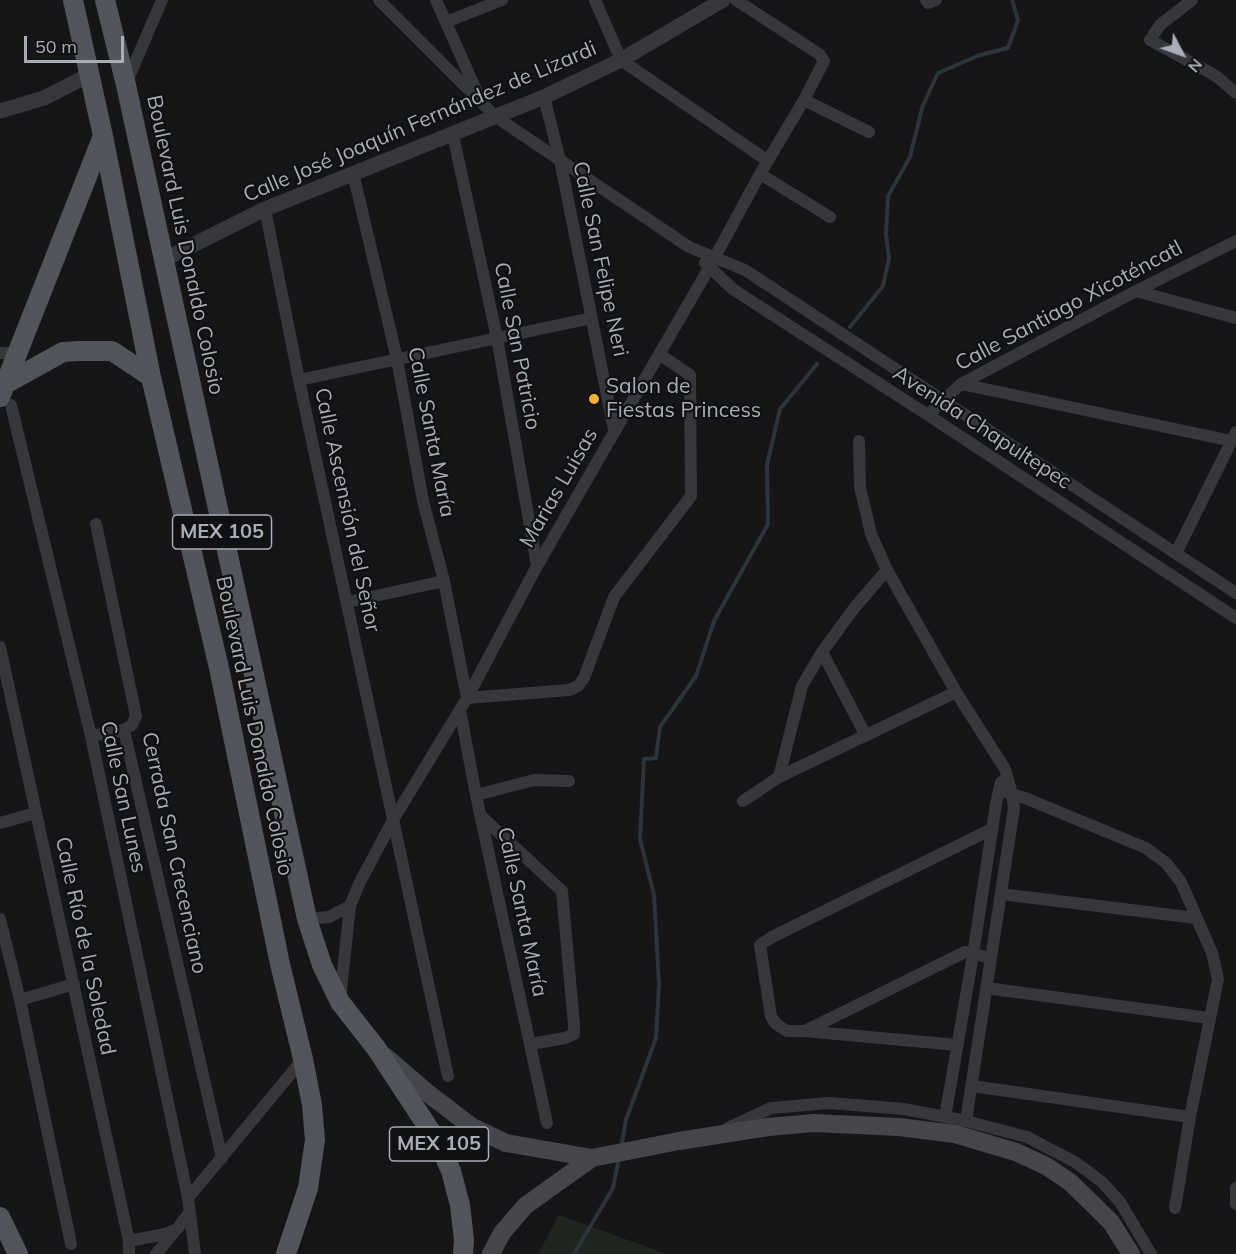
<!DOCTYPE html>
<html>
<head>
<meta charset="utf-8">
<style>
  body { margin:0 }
  #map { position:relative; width:1236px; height:1254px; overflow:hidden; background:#161618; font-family:Mulish,sans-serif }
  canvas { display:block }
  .north { position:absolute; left:1152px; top:24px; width:60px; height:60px; -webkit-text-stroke:4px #111113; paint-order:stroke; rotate:131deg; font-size:16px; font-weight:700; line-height:24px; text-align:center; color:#a8adb8 }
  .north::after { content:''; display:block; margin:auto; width:21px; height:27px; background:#a8adb8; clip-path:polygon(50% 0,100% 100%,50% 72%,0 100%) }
  .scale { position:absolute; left:24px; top:36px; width:100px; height:27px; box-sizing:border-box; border:3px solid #a8adb8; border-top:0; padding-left:8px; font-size:18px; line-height:21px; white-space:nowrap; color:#a8adb8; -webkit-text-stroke:4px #111113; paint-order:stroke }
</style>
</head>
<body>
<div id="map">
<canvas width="1236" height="1254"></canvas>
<div class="north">N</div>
<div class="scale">50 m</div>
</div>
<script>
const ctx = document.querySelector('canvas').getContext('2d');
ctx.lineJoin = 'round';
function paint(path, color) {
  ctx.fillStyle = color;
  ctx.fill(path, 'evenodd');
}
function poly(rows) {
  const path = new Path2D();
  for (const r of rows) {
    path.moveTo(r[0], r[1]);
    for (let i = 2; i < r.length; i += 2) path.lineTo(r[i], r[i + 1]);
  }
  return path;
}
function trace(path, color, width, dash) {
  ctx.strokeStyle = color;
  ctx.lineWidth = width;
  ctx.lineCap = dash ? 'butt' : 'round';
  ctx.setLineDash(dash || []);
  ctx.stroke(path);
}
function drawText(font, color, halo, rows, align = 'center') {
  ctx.font = font + ' Mulish,sans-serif';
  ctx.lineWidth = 4.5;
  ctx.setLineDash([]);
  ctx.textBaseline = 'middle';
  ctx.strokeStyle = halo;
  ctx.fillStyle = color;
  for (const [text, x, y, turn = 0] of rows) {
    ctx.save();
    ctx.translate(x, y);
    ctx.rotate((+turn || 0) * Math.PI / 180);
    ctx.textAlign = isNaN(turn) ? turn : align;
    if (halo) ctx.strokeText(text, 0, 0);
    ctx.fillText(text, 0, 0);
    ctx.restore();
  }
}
paint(poly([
  [559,1215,664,1253,664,1254,538,1254]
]), '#1e261f');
trace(poly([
  [850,327,883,286,889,258,886,234,888,196,910,157,923,105,938,73,980,55,1008,48,1018,20,1012,0],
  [621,1148,626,1120,656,1038,659,984,654,895,640,839,644,759,656,758,660,727,696,676,714,621,768,524,767,465,780,409,817,364],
  [574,1254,613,1188,619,1158]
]), '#2c353c', 4);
trace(poly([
  [379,0,496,117,689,247,745,270,1236,593],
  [436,0,477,92],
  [595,0,621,60,768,161],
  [926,0,928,3,936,0],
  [1192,0,1160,25,1150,40,1216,76,1236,93],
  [446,22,502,0],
  [126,84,162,0],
  [544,97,560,160,614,430],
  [804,100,869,132],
  [453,135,497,338,537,566],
  [353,173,397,359,423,501,444,581,467,698,569,690,578,686,584,678,614,597,691,496,690,375,659,354],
  [760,174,830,217],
  [265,209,299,380,448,1076],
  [705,263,734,290,928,415,1236,618],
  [1136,291,1236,318],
  [0,353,19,353],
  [299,380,592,318],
  [961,384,1232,441],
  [11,405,91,736,188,1198,195,1254],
  [928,415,961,384,1136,291,1236,241],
  [859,441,860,487,871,534,887,570,956,692,1005,769,1012,794,1014,808,966,1121],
  [1176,553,1236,432],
  [348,602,444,581],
  [0,647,129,1241,129,1254],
  [822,652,865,734],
  [460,710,476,795,547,1123],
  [124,730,222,1158],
  [91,736,124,730,132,725,136,716,96,524],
  [779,777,802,686,822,652,855,607,887,570],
  [999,790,1025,798,1146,848,1166,863,1181,882,1212,953,1218,979,1190,1117,1175,1208],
  [476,795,534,780,569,781],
  [743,801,779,777,956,692],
  [481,816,562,891,574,1025,574,1034,565,1038,531,1044],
  [0,823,36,813],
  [1001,894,1196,918],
  [0,919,20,1000,71,1244],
  [307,919,329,917,350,906],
  [986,988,1209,1018],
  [340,999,350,906,359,884,393,820,467,698,537,566,709,268,760,174,804,100,824,61,819,54,736,0],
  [20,1000,74,984],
  [805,1031,965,952,991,958],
  [957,1045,804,1031,787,1031,776,1024,771,1016,760,945,772,937,992,829],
  [972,1086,1190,1117],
  [945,1117,973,955,996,804,1001,782],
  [728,1128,771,1108,829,1103,904,1109,966,1121,1027,1137,1075,1162,1102,1182,1120,1202,1151,1254],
  [1236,1188,1236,1204],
  [188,1198,303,1059],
  [129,1241,165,1234,177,1229,190,1212],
  [156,1254,176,1230]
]), '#37383d', 12);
trace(poly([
  [0,111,44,98,89,75],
  [163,260,265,209,544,97,621,60,723,0]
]), '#37383d', 15);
trace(poly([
  [386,1057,429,1094,472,1127,506,1143,592,1158,679,1141,768,1127,814,1123,899,1127,955,1134,1016,1152,1046,1166,1070,1182,1111,1222,1131,1254],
  [491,1254,502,1233,525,1206,592,1158]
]), '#45474d', 18);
trace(poly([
  [73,0,103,136,151,377,219,668,280,964,303,1059,312,1105,315,1140,308,1188,286,1254],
  [105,0,126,85,307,919,322,965,340,1002,376,1048,439,1144,451,1171,460,1205,464,1240,463,1254],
  [7,383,63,352,78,351,112,351,151,377],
  [0,397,103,136],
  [0,1217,18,1254]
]), '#53555c', 20);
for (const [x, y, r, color] of [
  [594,399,6,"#f2b134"]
]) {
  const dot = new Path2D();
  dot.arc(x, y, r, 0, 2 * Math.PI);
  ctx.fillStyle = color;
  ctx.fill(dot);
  trace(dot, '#111113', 2);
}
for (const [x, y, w] of [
  [222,532,99],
  [439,1144,99]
]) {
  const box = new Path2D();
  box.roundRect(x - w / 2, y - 17, w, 34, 4.5);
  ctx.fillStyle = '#111113';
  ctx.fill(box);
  trace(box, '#a8adb8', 1.5);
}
drawText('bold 20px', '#a8adb8', null, [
  ["MEX 105",222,532],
  ["MEX 105",439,1144]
]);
drawText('21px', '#a8adb8', '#111113', [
  ["Calle José Joaquín Fernández de Lizardi",420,122,-23],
  ["Boulevard Luis Donaldo Colosio",185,245,78],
  ["Calle San Felipe Neri",600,259,78],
  ["Calle Santiago Xicoténcatl",1069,306,-28],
  ["Calle San Patricio",517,346,79],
  ["Avenida Chapultepec",982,428,33],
  ["Calle Santa María",431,432,79],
  ["Marias Luisas",559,488,-60],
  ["Calle Ascensión del Señor",347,510,78],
  ["Boulevard Luis Donaldo Colosio",254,726,78],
  ["Calle San Lunes",123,797,78],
  ["Cerrada San Crecenciano",174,853,78],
  ["Calle Santa María",522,912,78],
  ["Calle Río de la Soledad",85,946,78]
]);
drawText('21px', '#a8adb8', '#111113', [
  ["Salon de",606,387],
  ["Fiestas Princess",606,411]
], 'left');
</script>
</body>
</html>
